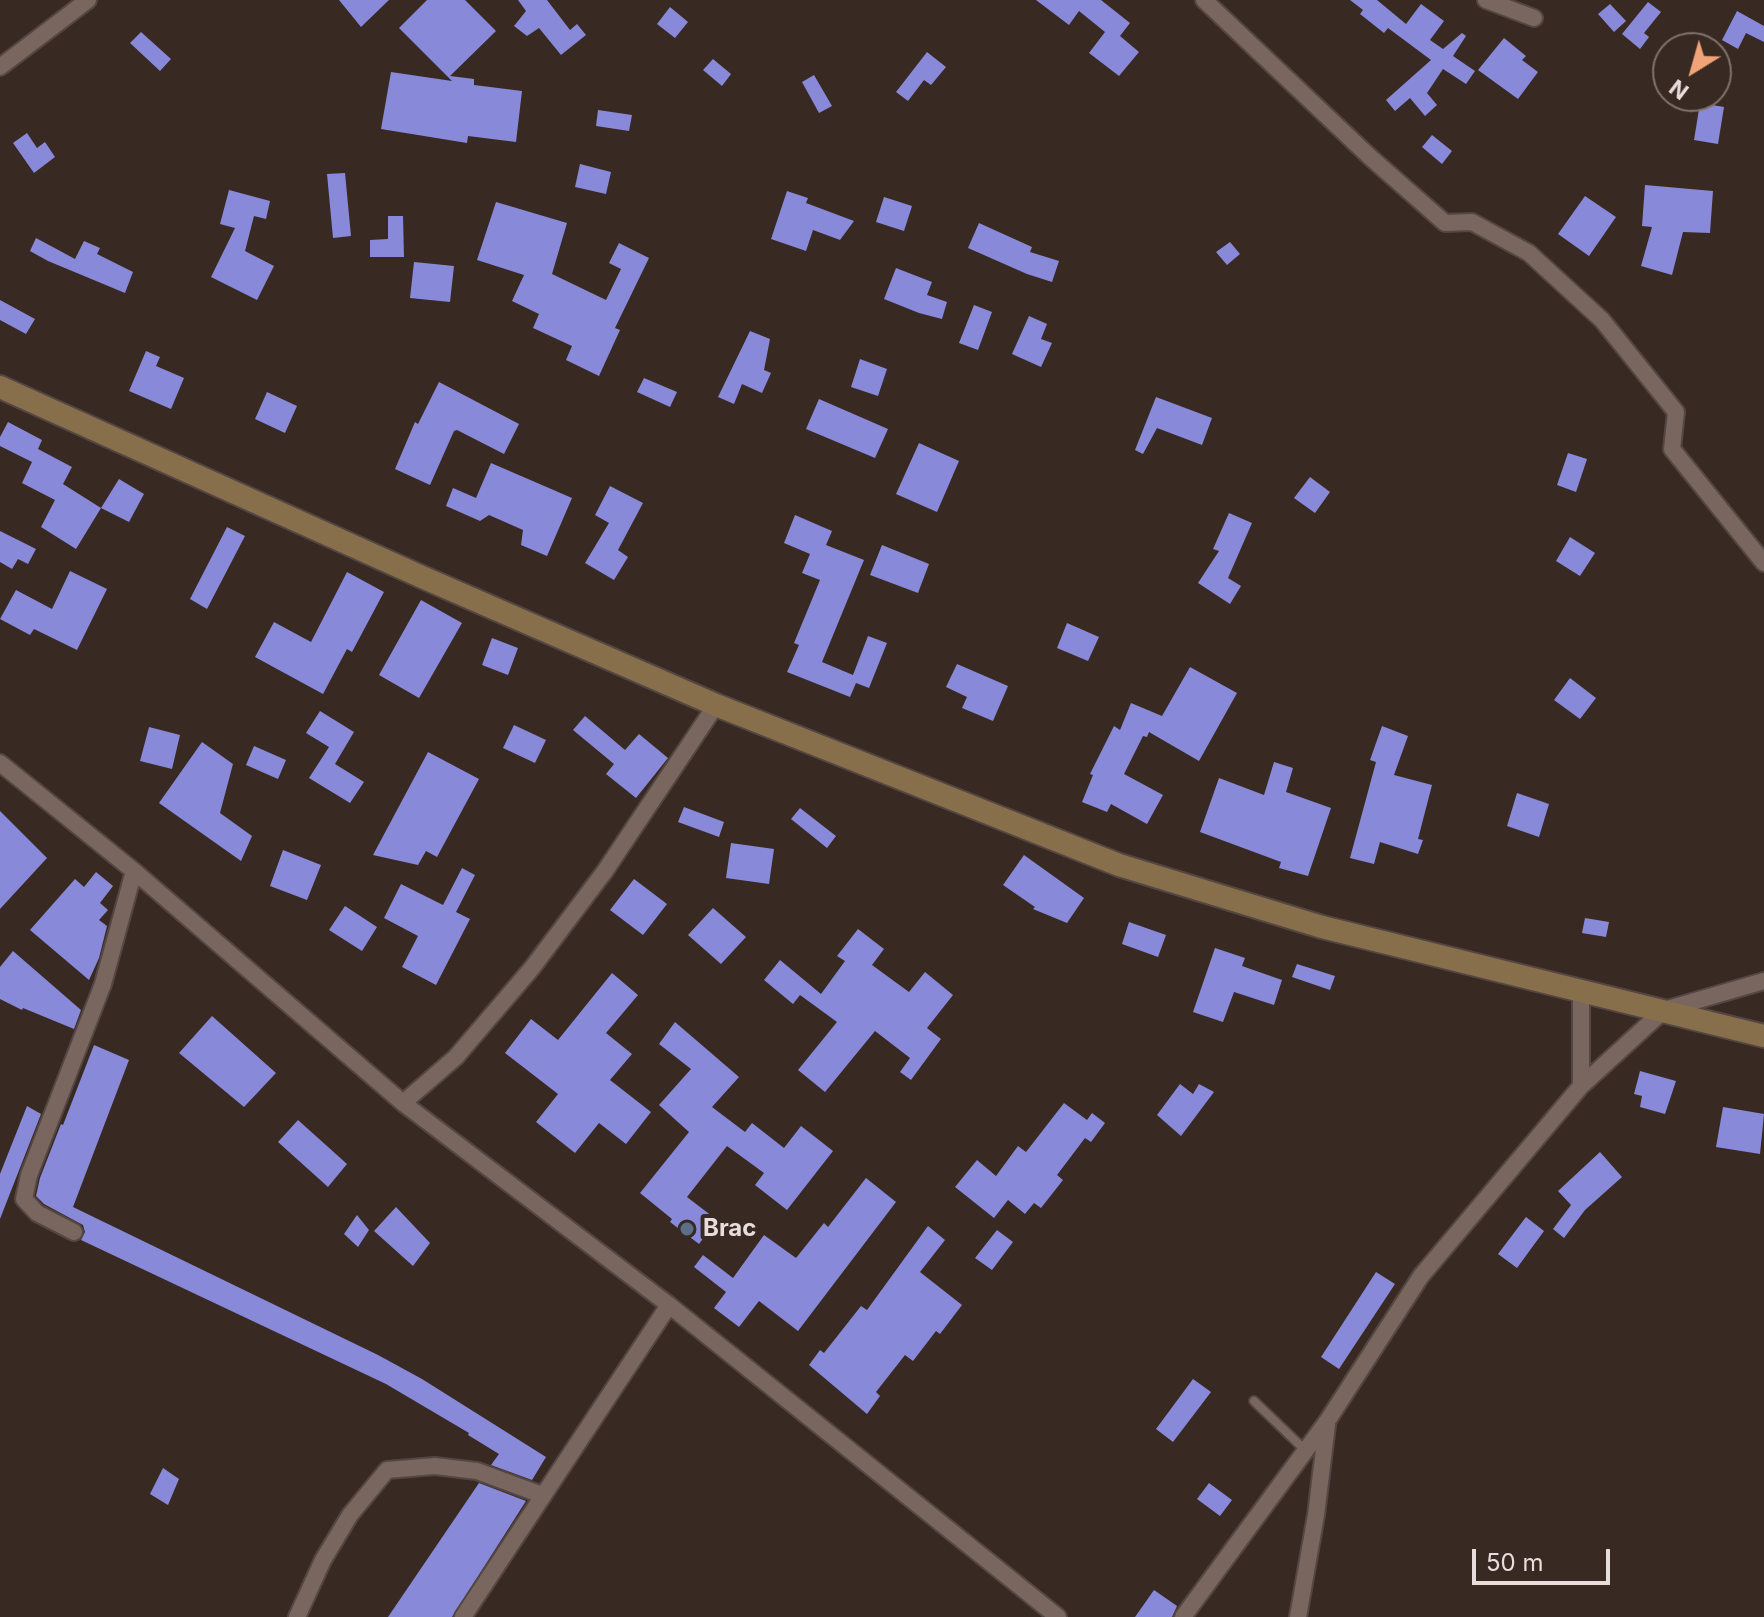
<!DOCTYPE html>
<html>
<head>
<meta charset="utf-8">
<style>
  body { margin:0 }
  #map { position:relative; width:1764px; height:1617px; overflow:hidden; background:#392923; font-family:Inter,sans-serif }
  canvas { display:block }
  .north { position:absolute; left:1652px; top:32px; width:80px; height:80px; box-sizing:border-box; background:#392923; border:2px solid #7f716c; border-radius:50%; rotate:217deg; font-size:22px; font-weight:700; line-height:32px; text-align:center; color:#e8ddda }
  .north::after { content:''; display:block; margin:auto; width:28px; height:36px; background:#f0a279; clip-path:polygon(50% 0,100% 100%,50% 72%,0 100%) }
  .scale { position:absolute; left:1472px; top:1549px; width:138px; height:36px; box-sizing:border-box; border:4px solid #e8ddda; border-top:0; padding-left:10px; font-size:24px; line-height:28px; white-space:nowrap; color:#e8ddda; -webkit-text-stroke:6px #392923; paint-order:stroke }
</style>
</head>
<body>
<div id="map">
<canvas width="1764" height="1617"></canvas>
<div class="north">N</div>
<div class="scale">50 m</div>
</div>
<script>
const ctx = document.querySelector('canvas').getContext('2d');
ctx.lineJoin = 'round';
function paint(path, color) {
  ctx.fillStyle = color;
  ctx.fill(path, 'evenodd');
}
function poly(rows) {
  const path = new Path2D();
  for (const r of rows) {
    path.moveTo(r[0], r[1]);
    for (let i = 2; i < r.length; i += 2) path.lineTo(r[i], r[i + 1]);
  }
  return path;
}
function trace(path, color, width, dash) {
  ctx.strokeStyle = color;
  ctx.lineWidth = width;
  ctx.lineCap = dash ? 'butt' : 'round';
  ctx.setLineDash(dash || []);
  ctx.stroke(path);
}
function drawText(font, color, halo, rows, align = 'center') {
  ctx.font = font + ' Inter,sans-serif';
  ctx.lineWidth = 8;
  ctx.setLineDash([]);
  ctx.textBaseline = 'middle';
  ctx.strokeStyle = halo;
  ctx.fillStyle = color;
  for (const [text, x, y, turn = 0] of rows) {
    ctx.save();
    ctx.translate(x, y);
    ctx.rotate((+turn || 0) * Math.PI / 180);
    ctx.textAlign = isNaN(turn) ? turn : align;
    if (halo) ctx.strokeText(text, 0, 0);
    ctx.fillText(text, 0, 0);
    ctx.restore();
  }
}
paint(poly([
  [339,0,389,0,361,27],
  [427,0,465,0,496,31,450,76,474,79,474,85,522,91,516,142,468,136,467,143,381,129,391,72,452,81,399,28],
  [518,0,547,0,570,30,577,24,586,35,561,55,539,28,527,36,514,26,526,11],
  [1036,0,1101,0,1130,23,1120,36,1139,52,1119,76,1089,53,1105,32,1079,11,1069,25],
  [1350,0,1377,0,1406,24,1421,4,1444,21,1430,40,1443,49,1462,33,1466,36,1453,56,1475,71,1466,84,1443,69,1427,93,1437,105,1425,116,1410,98,1395,111,1386,100,1431,60,1388,28,1384,33,1360,14,1363,10],
  [1648,2,1661,12,1644,33,1649,37,1640,49,1622,34],
  [1610,4,1626,21,1614,32,1598,14],
  [670,7,688,22,675,38,657,24],
  [1737,11,1764,26,1764,42,1746,33,1738,49,1722,40],
  [141,32,171,59,160,71,130,43],
  [1504,38,1526,56,1522,60,1538,72,1518,99,1478,70],
  [927,52,946,67,931,85,924,80,908,101,896,92],
  [713,59,731,74,722,86,703,70],
  [814,75,832,106,819,113,802,82],
  [1700,103,1724,107,1718,144,1694,140],
  [598,110,632,115,629,131,596,126],
  [27,133,37,148,45,142,55,157,34,173,13,143],
  [1432,135,1452,151,1442,164,1422,147],
  [580,164,611,172,606,194,575,187],
  [345,173,351,236,333,238,327,174],
  [1645,185,1713,191,1710,233,1683,232,1672,275,1641,266,1652,227,1642,226],
  [229,190,270,201,266,219,254,216,245,251,274,266,257,300,211,277,235,228,220,224],
  [787,191,808,198,806,203,854,221,840,240,813,230,806,251,771,239],
  [1585,196,1616,217,1589,256,1558,234],
  [884,197,912,206,904,231,876,222],
  [496,202,567,223,552,274,606,300,621,269,609,263,619,243,649,258,615,328,620,330,599,376,566,360,572,346,533,328,539,314,512,301,524,275,477,260],
  [388,216,403,216,404,257,370,257,370,240,388,239],
  [979,223,1032,247,1030,252,1059,261,1052,282,1027,274,968,248],
  [36,238,75,259,84,241,100,248,97,254,133,272,125,293,48,261,30,251],
  [1230,242,1240,254,1227,265,1216,252],
  [414,262,454,266,450,302,410,298],
  [896,268,932,282,927,295,947,302,942,319,919,313,884,299],
  [0,300,35,319,26,334,0,320],
  [974,305,992,312,978,350,959,343],
  [1029,316,1047,324,1041,339,1052,343,1041,367,1012,354],
  [750,331,770,339,764,370,771,373,762,393,742,384,734,404,718,397],
  [146,351,160,357,156,366,184,378,171,409,129,391],
  [860,359,887,369,878,396,851,387],
  [644,378,677,392,670,407,637,392],
  [439,382,519,424,504,454,457,430,454,431,430,485,395,469,415,422,418,424],
  [267,392,297,406,285,433,255,419],
  [1156,397,1212,418,1202,445,1157,428,1143,454,1135,450],
  [819,399,888,429,875,458,806,429],
  [8,422,42,440,38,449,72,467,63,484,101,508,76,549,41,527,55,500,22,483,32,462,0,446,0,437],
  [919,443,959,461,937,512,896,494],
  [1568,453,1587,459,1576,492,1557,485],
  [491,463,572,498,547,556,521,545,523,530,489,515,480,521,446,506,453,488,476,498],
  [1310,477,1330,492,1315,513,1294,498],
  [119,479,144,494,129,522,101,508],
  [610,486,643,503,618,550,628,557,614,580,585,563,609,523,595,515],
  [1229,513,1252,523,1228,578,1241,586,1230,604,1198,583,1219,551,1213,549],
  [795,515,832,531,826,545,864,560,822,662,853,675,868,636,887,643,869,688,856,683,850,697,787,672,799,645,794,643,820,580,802,573,810,554,784,543],
  [227,527,245,536,207,609,190,599],
  [0,531,36,549,28,564,18,559,12,569,0,562],
  [1570,537,1595,553,1580,576,1556,561],
  [882,545,929,564,918,593,870,575],
  [70,571,107,589,77,650,34,629,30,635,0,619,16,590,52,609],
  [347,572,384,592,352,652,347,649,323,694,255,657,274,622,311,642],
  [421,600,462,623,419,698,379,675],
  [1067,623,1099,637,1088,661,1057,648],
  [492,638,518,648,508,675,482,665],
  [957,664,1008,686,993,721,962,708,967,697,946,687],
  [1190,667,1237,693,1199,761,1149,732,1147,737,1143,736,1124,774,1163,795,1147,824,1111,804,1107,812,1082,802,1093,775,1090,774,1114,726,1120,730,1131,703,1162,716],
  [1570,678,1596,698,1580,719,1554,700],
  [320,711,354,732,335,764,364,782,350,803,309,778,329,747,306,733],
  [585,716,625,750,639,734,668,758,636,798,606,774,614,764,573,730],
  [514,725,546,740,535,763,503,748],
  [1382,726,1408,736,1394,775,1432,785,1418,839,1423,840,1418,854,1380,842,1374,864,1350,858,1376,762,1370,760],
  [149,727,180,735,172,769,140,761],
  [202,742,233,764,220,813,252,836,241,861,159,803],
  [254,746,286,760,278,779,246,765],
  [428,752,479,779,437,857,426,851,418,865,373,855],
  [1274,762,1293,768,1286,792,1331,808,1308,876,1279,868,1281,862,1200,832,1219,778,1264,795],
  [1517,793,1549,804,1539,837,1507,826],
  [684,807,724,822,719,837,678,822],
  [800,808,836,836,827,848,791,819],
  [0,811,47,858,0,909],
  [731,843,774,849,769,884,726,878],
  [283,850,321,865,307,900,270,886],
  [1024,855,1084,898,1067,923,1033,909,1035,907,1003,885],
  [462,868,475,875,456,912,470,919,436,985,402,967,418,936,384,918,401,884,443,905],
  [96,872,113,886,100,903,108,910,99,920,107,926,99,958,89,980,30,930,75,879,84,887],
  [634,879,667,904,643,935,610,910],
  [345,906,377,927,362,951,329,930],
  [713,908,746,937,721,964,688,935],
  [1585,918,1609,922,1606,937,1582,933],
  [1129,922,1166,935,1158,957,1122,944],
  [858,929,884,949,872,965,909,992,925,972,953,995,927,1028,941,1039,911,1080,900,1072,910,1058,875,1031,825,1092,798,1070,837,1022,800,995,793,1004,764,980,780,960,821,994,845,961,837,956],
  [1215,948,1245,958,1242,966,1282,980,1274,1005,1234,992,1223,1022,1193,1012],
  [13,951,81,1010,74,1029,23,1008,22,1010,0,999,0,967],
  [1297,964,1335,976,1330,990,1292,977],
  [612,973,638,995,606,1033,632,1054,610,1080,651,1112,626,1144,599,1123,575,1153,536,1122,558,1094,505,1053,531,1019,558,1040],
  [212,1016,276,1073,244,1107,179,1053],
  [675,1022,739,1077,712,1107,745,1132,752,1123,784,1148,801,1126,833,1151,787,1210,755,1185,764,1173,727,1146,687,1197,717,1220,699,1244,670,1222,672,1219,640,1193,689,1132,659,1105,691,1069,659,1044],
  [94,1045,129,1060,73,1207,378,1355,422,1379,546,1457,532,1480,491,1465,499,1454,468,1435,469,1433,386,1384,81,1240,85,1232,83,1225,44,1204,36,1196,40,1178,61,1124,63,1125],
  [1640,1071,1676,1081,1665,1114,1640,1107,1642,1096,1634,1094],
  [1180,1084,1193,1094,1199,1084,1214,1092,1181,1136,1157,1115],
  [1064,1103,1087,1120,1092,1113,1105,1123,1091,1142,1085,1138,1057,1175,1063,1180,1041,1208,1034,1203,1025,1214,1008,1200,994,1218,955,1187,977,1160,996,1176,1018,1146,1026,1152],
  [27,1106,41,1114,0,1219,0,1174],
  [1723,1107,1764,1114,1760,1154,1716,1147],
  [298,1120,347,1164,328,1187,278,1142],
  [1600,1152,1622,1177,1585,1210,1564,1238,1553,1229,1571,1205,1558,1191],
  [866,1178,896,1202,798,1331,759,1301,739,1327,714,1308,726,1292,694,1267,703,1255,733,1278,764,1235,796,1258,824,1223,828,1227],
  [396,1207,430,1243,413,1266,374,1231],
  [357,1215,369,1230,358,1247,344,1234],
  [1526,1217,1544,1231,1517,1268,1498,1254],
  [928,1226,945,1240,920,1272,962,1305,940,1334,936,1331,913,1361,905,1355,876,1392,880,1396,867,1414,809,1365,820,1350,824,1353,861,1306,867,1310],
  [997,1230,1013,1242,992,1270,975,1258],
  [1376,1272,1395,1284,1339,1369,1321,1357],
  [1193,1379,1211,1392,1173,1442,1156,1429],
  [163,1468,179,1479,168,1505,150,1494],
  [479,1483,526,1501,452,1617,388,1617],
  [1209,1483,1232,1500,1220,1516,1197,1499],
  [1154,1590,1177,1606,1172,1617,1135,1617]
]), '#8989d9');
const lane = poly([
  [1254,1401,1305,1450]
]);
const street = poly([
  [1204,0,1370,157,1445,223,1472,222,1529,253,1602,320,1676,412,1672,449,1764,563],
  [1486,0,1534,18],
  [0,67,88,0],
  [0,763,134,871,403,1103,669,1305,1058,1617],
  [1581,992,1581,1086],
  [403,1103,456,1057,532,968,605,871,716,705],
  [74,1232,37,1213,24,1199,29,1175,103,984,134,871],
  [297,1617,323,1560,350,1515,387,1470,435,1466,477,1471,542,1495],
  [463,1617,669,1305],
  [1183,1617,1328,1420,1421,1276,1581,1086,1664,1010,1764,981],
  [1298,1617,1316,1515,1327,1425]
]);
const secondary = poly([
  [0,387,422,577,716,705,1119,865,1322,927,1764,1036]
]);
trace(lane, '#544642', 12);
trace(street, '#544642', 20);
trace(secondary, '#544642', 26);
trace(lane, '#78665f', 8);
trace(street, '#78665f', 16);
trace(secondary, '#886f4c', 22);
for (const [x, y, r, color] of [
  [687,1229,8,"#5c6f8a"]
]) {
  const dot = new Path2D();
  dot.arc(x, y, r, 0, 2 * Math.PI);
  ctx.fillStyle = color;
  ctx.fill(dot);
  trace(dot, '#392923', 3);
}
drawText('bold 24px', '#e8ddda', '#392923', [
  ["Brac",703,1229]
], 'left');
</script>
</body>
</html>
